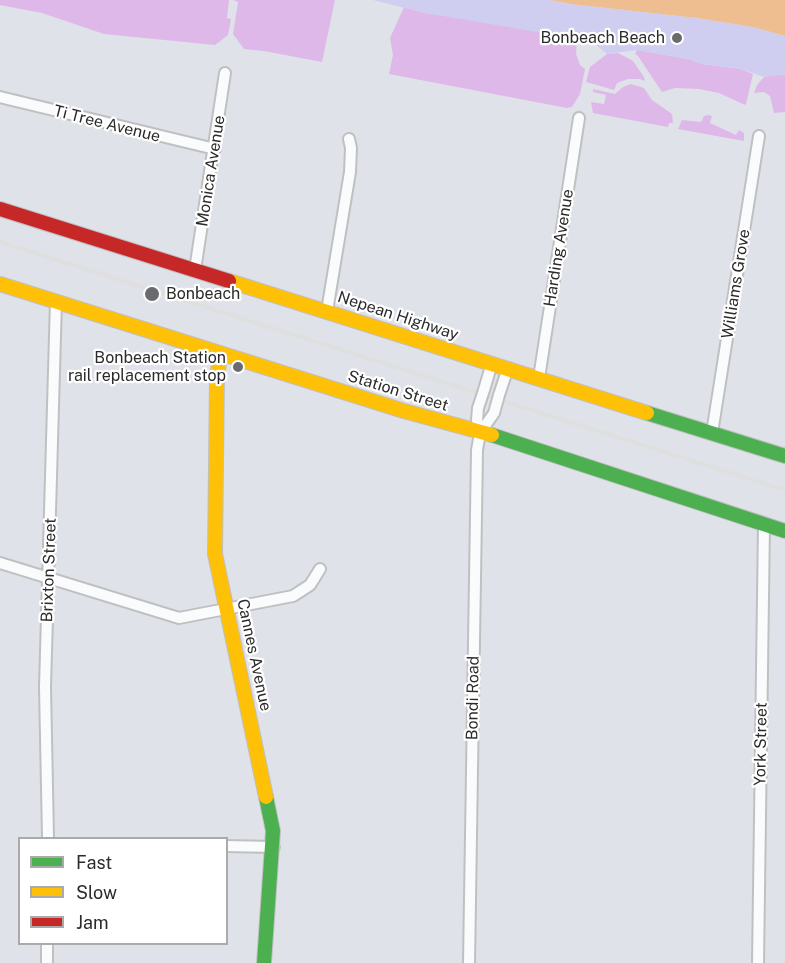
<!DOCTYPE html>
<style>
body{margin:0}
#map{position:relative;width:785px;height:963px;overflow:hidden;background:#e0e2ea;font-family:"Public Sans",sans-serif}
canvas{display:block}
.legend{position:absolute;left:18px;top:837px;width:210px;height:108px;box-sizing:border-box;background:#fff;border:2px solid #aaa;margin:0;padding:8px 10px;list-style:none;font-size:18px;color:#2b2b2b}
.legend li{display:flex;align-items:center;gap:12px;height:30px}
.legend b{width:30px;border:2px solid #aaa}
</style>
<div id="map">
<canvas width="785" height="963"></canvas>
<ul class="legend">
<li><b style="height:8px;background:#4caf50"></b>Fast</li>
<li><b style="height:8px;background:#ffc107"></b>Slow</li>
<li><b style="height:8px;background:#c62828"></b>Jam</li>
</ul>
</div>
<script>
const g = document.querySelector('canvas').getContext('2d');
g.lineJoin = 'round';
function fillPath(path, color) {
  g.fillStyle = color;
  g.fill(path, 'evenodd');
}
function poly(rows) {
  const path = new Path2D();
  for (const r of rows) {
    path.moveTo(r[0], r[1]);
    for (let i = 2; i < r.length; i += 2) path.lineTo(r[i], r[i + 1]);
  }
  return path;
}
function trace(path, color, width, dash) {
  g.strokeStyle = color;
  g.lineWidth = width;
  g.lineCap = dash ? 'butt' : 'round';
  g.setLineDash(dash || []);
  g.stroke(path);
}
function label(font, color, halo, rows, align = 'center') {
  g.font = font + ' "Public Sans",sans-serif';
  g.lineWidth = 4.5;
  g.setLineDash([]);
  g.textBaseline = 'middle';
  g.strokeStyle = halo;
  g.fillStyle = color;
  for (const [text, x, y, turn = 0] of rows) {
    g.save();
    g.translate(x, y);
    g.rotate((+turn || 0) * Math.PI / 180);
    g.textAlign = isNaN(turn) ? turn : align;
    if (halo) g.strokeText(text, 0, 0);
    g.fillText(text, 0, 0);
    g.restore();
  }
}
const green = poly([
 [0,0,229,0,227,18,231,19,228,35,215,45,104,34,42,13,0,5],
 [233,0,335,0,322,62,264,51,244,49,233,34,238,2],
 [404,7,425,13,471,19,577,39,576,54,580,65,585,69,580,94,572,107,567,108,389,74,393,55,390,38],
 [637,50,689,59,702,64,741,69,753,74,746,104,745,105,719,93,699,89,675,88,662,92,638,56,635,54],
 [618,53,633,61,644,77,645,81,640,79,628,79,617,83,614,90,586,82,590,67,607,54],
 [774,75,785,75,785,112,774,113,770,96,764,92,754,93,757,85,764,77],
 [631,84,644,88,652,100,672,114,673,123,669,123,668,127,593,113,591,102,604,104,606,95,593,92,593,89,615,94,623,87],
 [708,115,712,116,710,123,736,135,739,130,744,133,744,141,678,129,682,120,701,122,704,116]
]);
const sand = poly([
 [373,0,550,0,571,4,697,18,753,27,785,36,785,75,764,77,741,69,702,64,689,59,637,50,607,54,591,41,425,13]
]);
const water = poly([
 [550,0,785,0,785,36,753,27,697,18,571,4]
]);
const street = poly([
 [0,97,215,149],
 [195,270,225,73],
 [327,311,350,172,351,148,349,139],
 [539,378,579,118],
 [484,390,492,363],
 [499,395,508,368],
 [480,433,494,413],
 [712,433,759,136],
 [0,563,179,618,293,596,310,585,320,569],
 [48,838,45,687,56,301],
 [226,846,274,847],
 [47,963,47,944],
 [469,963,477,450,480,433,477,420,478,408],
 [758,963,764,524]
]);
const fast = poly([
 [647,413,785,456],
 [492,435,785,531],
 [264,963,273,831,266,797]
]);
const slow = poly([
 [229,281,647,413],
 [0,284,404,411,492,435],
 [221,354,217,375,215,554,266,797]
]);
const jam = poly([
 [0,209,229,281]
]);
const rail = poly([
 [0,242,785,490]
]);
const streetBridge = poly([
 [478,408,484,390],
 [494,413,499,395]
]);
const markers = [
 [677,38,6,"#6a6b6e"],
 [152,294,8,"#6a6b6e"],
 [238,367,6,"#6a6b6e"]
];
const poiNames = [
 ["Bonbeach Beach",665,38],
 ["Bonbeach",166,294,"left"],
 ["Bonbeach Station",226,358],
 ["rail replacement stop",226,376]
];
const streetNames = [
 ["Ti Tree Avenue",107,124,14],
 ["Monica Avenue",211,171,-81],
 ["Harding Avenue",559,248,-81],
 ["Williams Grove",736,284,-81],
 ["Nepean Highway",398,316,18],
 ["Station Street",398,391,17],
 ["Brixton Street",49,570,-88],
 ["Cannes Avenue",254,655,78],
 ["Bondi Road",473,698,-89],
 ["York Street",761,744,-89]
];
fillPath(green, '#deb8e8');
fillPath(sand, '#cfcef0');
fillPath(water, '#efbe90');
trace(street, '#c0c0c1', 14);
trace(fast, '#c0c0c1', 16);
trace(slow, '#c0c0c1', 16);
trace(jam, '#c0c0c1', 16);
trace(street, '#fafbfc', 10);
trace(fast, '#4caf50', 14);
trace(slow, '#ffc107', 14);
trace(jam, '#c62828', 14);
trace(rail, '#dfdfde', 4);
trace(streetBridge, '#c0c0c1', 14, []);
trace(streetBridge, '#fafbfc', 10);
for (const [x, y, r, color] of markers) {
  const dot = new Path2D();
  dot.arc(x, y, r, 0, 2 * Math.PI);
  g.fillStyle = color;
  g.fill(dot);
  trace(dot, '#fff', 2);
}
label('16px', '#2b2b2b', '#fff', poiNames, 'right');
label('16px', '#2b2b2b', '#fff', streetNames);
</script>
